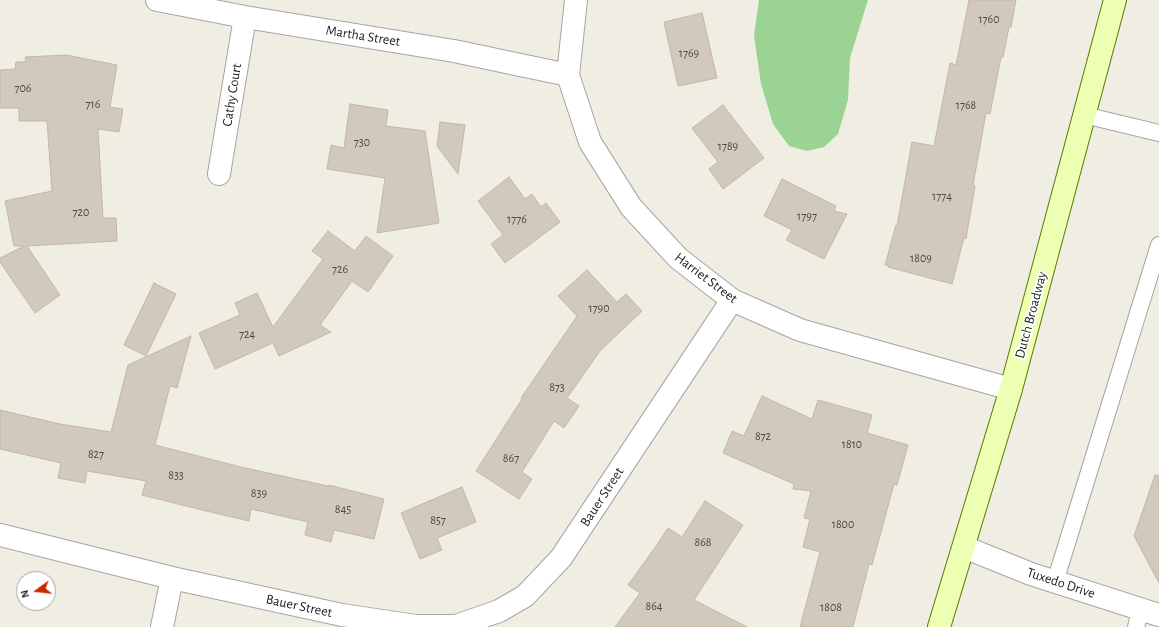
<!DOCTYPE html>
<style>
body{margin:0}
#map{position:relative;width:1159px;height:627px;overflow:hidden;background:#f0eee3;font-family:"Alegreya Sans",sans-serif}
canvas{display:block}
.north{position:absolute;left:16px;top:571px;width:40px;height:40px;box-sizing:border-box;background:#fff;border:1px solid #a5a5a5;border-radius:50%;rotate:255deg;font-size:11px;font-weight:700;line-height:16px;text-align:center;color:#1e1e1e}
.north::after{content:'';display:block;margin:auto;width:14px;height:18px;background:#cc2500;clip-path:polygon(50% 0,100% 100%,50% 72%,0 100%)}
</style>
<div id="map">
<canvas width="1159" height="627"></canvas>
<div class="north">N</div>
</div>
<script>
const g = document.querySelector('canvas').getContext('2d');
g.lineJoin = 'round';
function fillPath(path, color) {
  g.fillStyle = color;
  g.fill(path, 'evenodd');
}
function poly(rows) {
  const path = new Path2D();
  for (const r of rows) {
    path.moveTo(r[0], r[1]);
    for (let i = 2; i < r.length; i += 2) path.lineTo(r[i], r[i + 1]);
  }
  return path;
}
function trace(path, color, width, dash) {
  g.strokeStyle = color;
  g.lineWidth = width;
  g.lineCap = dash ? 'butt' : 'round';
  g.setLineDash(dash || []);
  g.stroke(path);
}
function label(font, color, halo, rows, align = 'center') {
  g.font = font + ' "Alegreya Sans",sans-serif';
  g.lineWidth = 3.5;
  g.setLineDash([]);
  g.textBaseline = 'middle';
  g.strokeStyle = halo;
  g.fillStyle = color;
  for (const [text, x, y, turn = 0] of rows) {
    g.save();
    g.translate(x, y);
    g.rotate((+turn || 0) * Math.PI / 180);
    g.textAlign = isNaN(turn) ? turn : align;
    if (halo) g.strokeText(text, 0, 0);
    g.fillText(text, 0, 0);
    g.restore();
  }
}
const forest = poly([
 [759,0,868,0,850,58,848,100,838,134,824,147,807,151,789,146,773,124,761,84,754,36]
]);
const building = poly([
 [969,0,1016,0,1011,27,1009,27,1003,57,1001,57,990,114,986,113,973,185,975,186,966,239,964,238,952,284,888,267,888,265,885,265,896,225,897,226,912,142,934,146,950,63,956,65,969,0],
 [702,13,717,78,678,86,664,22,702,13],
 [66,55,117,65,110,107,123,109,119,132,98,129,103,218,116,218,117,241,27,246,60,295,35,313,0,262,0,258,24,246,14,246,5,201,52,191,47,121,19,121,19,108,0,108,0,70,15,69,16,62,26,62,25,57,66,55],
 [350,104,388,110,386,126,425,131,439,223,377,233,385,178,327,169,331,145,344,148,350,104],
 [723,105,764,158,723,189,709,169,718,162,692,128,723,105],
 [440,122,465,125,458,174,437,146,440,122],
 [509,177,525,199,532,194,541,207,546,203,560,222,505,263,491,244,503,235,478,201,509,177],
 [782,179,836,206,834,211,847,214,824,259,786,240,792,230,764,216,782,179],
 [328,231,355,251,366,236,393,256,368,292,352,281,320,325,331,332,279,356,273,343,215,369,199,333,240,315,235,303,257,293,273,327,323,259,312,251,328,231],
 [587,270,617,302,626,294,642,311,600,351,567,398,579,406,564,428,554,421,522,472,532,479,519,499,476,471,522,399,521,398,577,316,558,296,587,270],
 [154,283,176,294,146,356,124,345,154,283],
 [191,336,177,388,170,386,155,445,241,467,328,486,329,485,384,499,374,539,334,530,331,542,305,535,308,522,251,509,249,521,202,510,142,495,146,481,87,471,85,483,58,478,61,463,0,449,0,410,60,424,111,432,128,365,191,336],
 [762,396,812,419,818,400,872,415,867,433,908,445,897,485,894,484,872,565,869,564,853,627,800,627,820,552,803,547,810,519,804,518,811,491,793,489,794,484,723,453,732,431,744,436,762,396],
 [1155,475,1159,476,1159,583,1134,536,1155,475],
 [462,487,476,522,437,538,442,550,420,559,401,513,462,487],
 [705,501,743,525,694,600,747,627,615,627,640,593,628,585,654,549,668,528,682,537,705,501]
]);
const lane = poly([
 [1084,115,1159,133],
 [1055,582,1159,245],
 [1136,627,1141,609]
]);
const street = poly([
 [157,0,245,17,454,51,568,75],
 [576,0,568,75,590,142,631,207,678,258,732,300,800,330,1011,389],
 [219,174,245,17],
 [0,535,172,578,342,615,416,626,456,626,499,611,525,596,561,558,732,300],
 [964,547,1031,574,1159,615],
 [162,627,172,578]
]);
const secondary = poly([
 [939,627,1011,389,1115,0]
]);
const numberNames = [
 ["1760",989,19],
 ["1769",689,53],
 ["706",23,88],
 ["716",93,104],
 ["1768",966,105],
 ["730",362,142],
 ["1789",728,146],
 ["1774",942,196],
 ["720",81,212],
 ["1797",807,216],
 ["1776",517,219],
 ["1809",921,258],
 ["726",340,269],
 ["1790",599,308],
 ["724",247,334],
 ["873",557,387],
 ["872",763,436],
 ["1810",852,444],
 ["827",96,454],
 ["867",511,458],
 ["833",176,475],
 ["839",259,493],
 ["845",343,509],
 ["857",438,520],
 ["1800",843,524],
 ["868",703,542],
 ["864",654,606],
 ["1808",831,607]
];
const streetNames = [
 ["Martha Street",363,36,9],
 ["Cathy Court",232,95,-81],
 ["Harriet Street",706,278,37],
 ["Dutch Broadway",1031,315,-75],
 ["Bauer Street",602,497,-57],
 ["Tuxedo Drive",1061,583,18],
 ["Bauer Street",299,606,12]
];
fillPath(forest, '#9bd394');
fillPath(building, '#d0c9bc');
trace(building, '#c3b7a4', 1);
trace(lane, '#a5a5a5', 18);
trace(street, '#a5a5a5', 24);
trace(secondary, '#577a00', 24);
trace(lane, '#fff', 16);
trace(street, '#fff', 22);
trace(secondary, '#edffb2', 22);
label('12px', '#4a4946', null, numberNames);
label('14px', '#1e1e1e', '#fff', streetNames);
</script>
